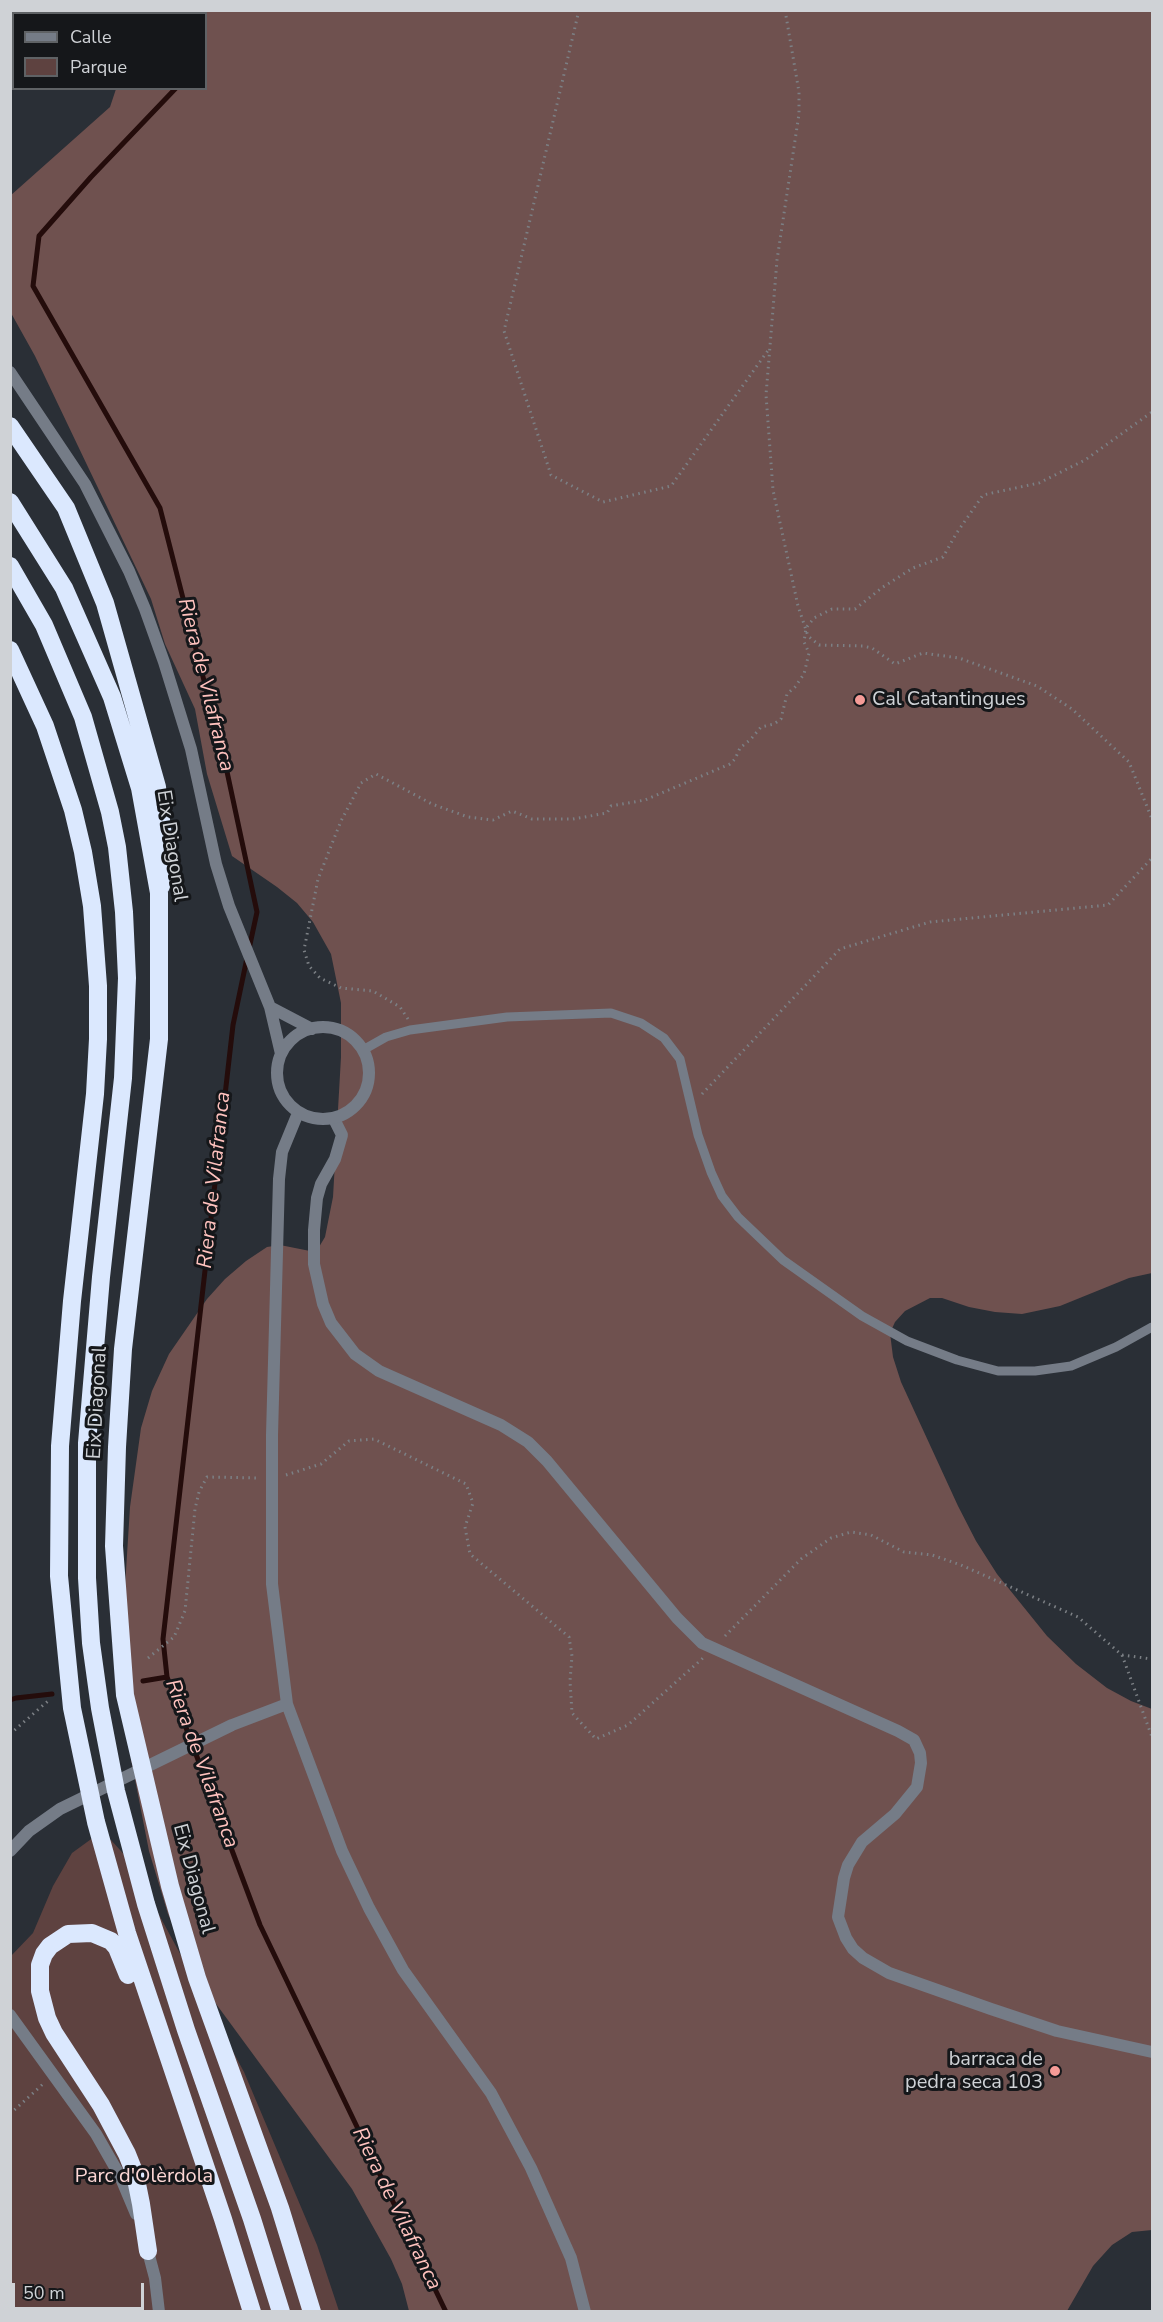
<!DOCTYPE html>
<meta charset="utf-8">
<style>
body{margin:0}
#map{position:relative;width:1163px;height:2322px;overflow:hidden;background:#2a2f36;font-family:"Nunito Sans",sans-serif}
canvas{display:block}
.frame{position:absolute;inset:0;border:12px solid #cfd2d6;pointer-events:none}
.legend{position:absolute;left:12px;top:12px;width:195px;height:78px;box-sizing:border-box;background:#15171a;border:2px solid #5f6265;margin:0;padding:8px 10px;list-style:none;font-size:18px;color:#cfd2d6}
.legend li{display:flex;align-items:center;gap:12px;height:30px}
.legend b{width:30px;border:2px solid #5f6265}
.scale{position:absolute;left:12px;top:2283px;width:132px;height:27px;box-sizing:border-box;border:3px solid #cfd2d6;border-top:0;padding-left:8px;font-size:18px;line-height:21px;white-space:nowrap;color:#cfd2d6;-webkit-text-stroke:4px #15171a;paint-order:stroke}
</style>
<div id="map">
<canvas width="1163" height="2322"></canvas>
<div class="frame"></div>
<ul class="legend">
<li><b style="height:8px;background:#757c87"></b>Calle</li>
<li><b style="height:16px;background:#5e4240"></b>Parque</li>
</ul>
<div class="scale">50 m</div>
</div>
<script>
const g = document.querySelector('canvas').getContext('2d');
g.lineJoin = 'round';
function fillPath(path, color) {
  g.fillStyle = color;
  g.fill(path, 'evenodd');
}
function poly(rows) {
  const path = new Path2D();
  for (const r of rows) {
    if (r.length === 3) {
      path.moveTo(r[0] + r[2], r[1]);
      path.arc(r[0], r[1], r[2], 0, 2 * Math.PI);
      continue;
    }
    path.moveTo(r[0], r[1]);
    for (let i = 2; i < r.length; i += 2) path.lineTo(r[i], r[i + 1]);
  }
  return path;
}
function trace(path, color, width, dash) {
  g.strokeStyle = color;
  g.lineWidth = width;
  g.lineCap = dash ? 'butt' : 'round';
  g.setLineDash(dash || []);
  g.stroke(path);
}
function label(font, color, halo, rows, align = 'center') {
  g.font = font + ' "Nunito Sans",sans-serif';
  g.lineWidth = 6;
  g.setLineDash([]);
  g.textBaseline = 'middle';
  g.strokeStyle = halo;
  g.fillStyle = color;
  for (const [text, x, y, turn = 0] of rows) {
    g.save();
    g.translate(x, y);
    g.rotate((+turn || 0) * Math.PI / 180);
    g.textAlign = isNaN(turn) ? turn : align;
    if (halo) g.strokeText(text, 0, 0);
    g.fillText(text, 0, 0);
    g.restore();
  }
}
const green = poly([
 [94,1837,100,1841,111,1840,130,1861,244,2072,317,2245,339,2311,11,2312,11,1956,33,1933,53,1886,72,1853]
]);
const forest = poly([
 [68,11,1152,11,1152,1273,1129,1278,1060,1306,1022,1314,995,1312,969,1307,942,1298,930,1298,905,1311,895,1322,890,1333,893,1357,901,1382,958,1506,976,1541,997,1574,1047,1636,1076,1664,1107,1688,1131,1701,1152,1709,1152,2230,1132,2232,1112,2245,1093,2266,1067,2311,409,2311,402,2284,391,2259,352,2189,211,1997,190,1963,168,1914,149,1851,131,1759,125,1587,130,1507,141,1428,152,1391,169,1354,207,1299,225,1279,246,1261,267,1247,280,1245,310,1251,319,1247,325,1237,333,1197,341,1057,341,1003,331,954,313,922,297,903,277,887,232,856,207,774,195,709,165,644,151,599,35,356,11,313,10,196,110,107,116,89,206,88,206,14,72,14]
]);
const stream = poly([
 [161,10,165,14],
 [176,88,91,177,39,236,33,286,160,508,226,767,257,912,249,949],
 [247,958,233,1025,163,1639,167,1677,260,1925,446,2312],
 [143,1681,167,1677],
 [10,1700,16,1698,52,1694]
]);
const path = poly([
 [579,10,504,331,551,475,603,502,671,486,769,349],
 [785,10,799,92,799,114,777,260,766,395,773,490,798,606,808,636,819,645,863,646,872,648,895,664,923,653,959,658,1037,686,1072,709,1129,762,1152,819],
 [408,1019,400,1007,373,991,341,988,320,978,309,966,304,950,318,879,341,821,361,783,376,774,432,804,468,817,493,820,512,811,532,819,573,819,607,813,611,806,645,800,730,764,735,759,740,748,751,739,761,727,774,724,781,719,787,694,795,687,804,674,809,653,804,642,806,628,814,618,832,609,855,609,883,587,913,568,943,557,956,534,983,495,1039,483,1085,460,1152,412],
 [702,1094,840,949,930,922,1108,905,1152,858],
 [286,1475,321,1464,349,1441,374,1439,466,1484,473,1503,465,1527,470,1554,569,1637,572,1656,570,1681,572,1713,596,1739,628,1725,703,1658],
 [725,1636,801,1559,831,1538,851,1532,871,1535,904,1552,932,1555,961,1565,1078,1617,1122,1655,1152,1659],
 [1122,1655,1152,1737],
 [148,1658,174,1637,185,1611,195,1509,199,1492,207,1477,259,1478],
 [10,1734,48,1701],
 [10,2114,43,2084]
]);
const service = poly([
 [363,1050,386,1037,410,1030,507,1017,611,1013,641,1023,664,1038,680,1059,698,1135,711,1172,722,1196,738,1217,783,1260,862,1316,907,1341,957,1360,998,1371,1035,1371,1071,1366,1116,1347,1152,1327]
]);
const minor = poly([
 [334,1119,342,1135,335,1159,321,1184,317,1198,314,1230,314,1264,323,1304,331,1323,355,1354,379,1371,501,1425,528,1442,547,1461,677,1618,702,1643,898,1731,914,1740,920,1753,921,1763,917,1787,895,1814,862,1842,848,1865,844,1878,838,1917,846,1938,853,1949,863,1958,889,1973,991,2009,1057,2031,1152,2052]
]);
const tertiary = poly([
 [10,372,85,484,129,571,145,609,164,662,191,749,216,864,229,906,270,1007,281,1054],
 [270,1007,312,1029],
 [323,1073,46],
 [298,1113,282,1152,279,1179,272,1435,272,1584,287,1704,342,1851,369,1908,403,1970,491,2093,531,2168,571,2258,585,2312],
 [10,1851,29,1831,60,1809,232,1725,287,1704],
 [10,2015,96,2134,120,2176,136,2214],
 [146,2244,155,2278,159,2312]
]);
const motorway = poly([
 [10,426,66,508,105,603,157,787,166,861,161,886],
 [10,502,64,588,112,697,140,788,159,893,159,1039,123,1349,117,1447,114,1546,125,1695,170,1886,197,1978,280,2208,312,2312],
 [10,566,44,625,83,717,110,812,117,847,124,912,127,978,123,1078,101,1277,87,1443,87,1578,91,1643,100,1708,116,1791,146,1904,186,2030,252,2219,281,2312],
 [10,650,45,726,73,810,83,852,92,906,98,986,98,1039,95,1094,72,1301,60,1446,59,1576,72,1708,96,1822,127,1933,223,2219,252,2312],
 [128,1975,117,1948,111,1941,92,1933,68,1934,50,1946,44,1954,40,1965,40,1991,47,2018,54,2033,101,2105,127,2154,135,2174,141,2204,148,2251]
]);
const markers = [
 [860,700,6,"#f59b97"],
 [1055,2071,6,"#f59b97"]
];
const poiNames = [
 ["Cal Catantingues",872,700],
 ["barraca de",1043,2060,"right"],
 ["pedra seca 103",1043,2083,"right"]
];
const streetNames = [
 ["Eix Diagonal",171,846,81],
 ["Eix Diagonal",98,1403,-87],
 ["Eix Diagonal",193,1879,75]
];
const parkNames = [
 ["Parc d'Olèrdola",144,2177]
];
const waterNames = [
 ["Riera de Vilafranca",205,685,76],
 ["Riera de Vilafranca",215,1180,-84],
 ["Riera de Vilafranca",201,1764,70],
 ["Riera de Vilafranca",396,2209,64]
];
fillPath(green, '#5e4240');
fillPath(forest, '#6f514f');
trace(stream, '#240c0b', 5);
trace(path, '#7c8085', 3, [1.5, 4.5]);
trace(service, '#757c87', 9);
trace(minor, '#757c87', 12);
trace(tertiary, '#757c87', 12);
trace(motorway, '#dbe8fe', 18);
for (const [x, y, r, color] of markers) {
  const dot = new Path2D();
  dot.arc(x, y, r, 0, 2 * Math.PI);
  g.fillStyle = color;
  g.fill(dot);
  trace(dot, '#15171a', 2);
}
label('20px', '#cfd2d6', '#15171a', poiNames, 'left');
label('20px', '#cfd2d6', '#15171a', streetNames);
label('20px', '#fdd7d5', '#15171a', parkNames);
label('italic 21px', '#ffc2be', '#15171a', waterNames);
</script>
